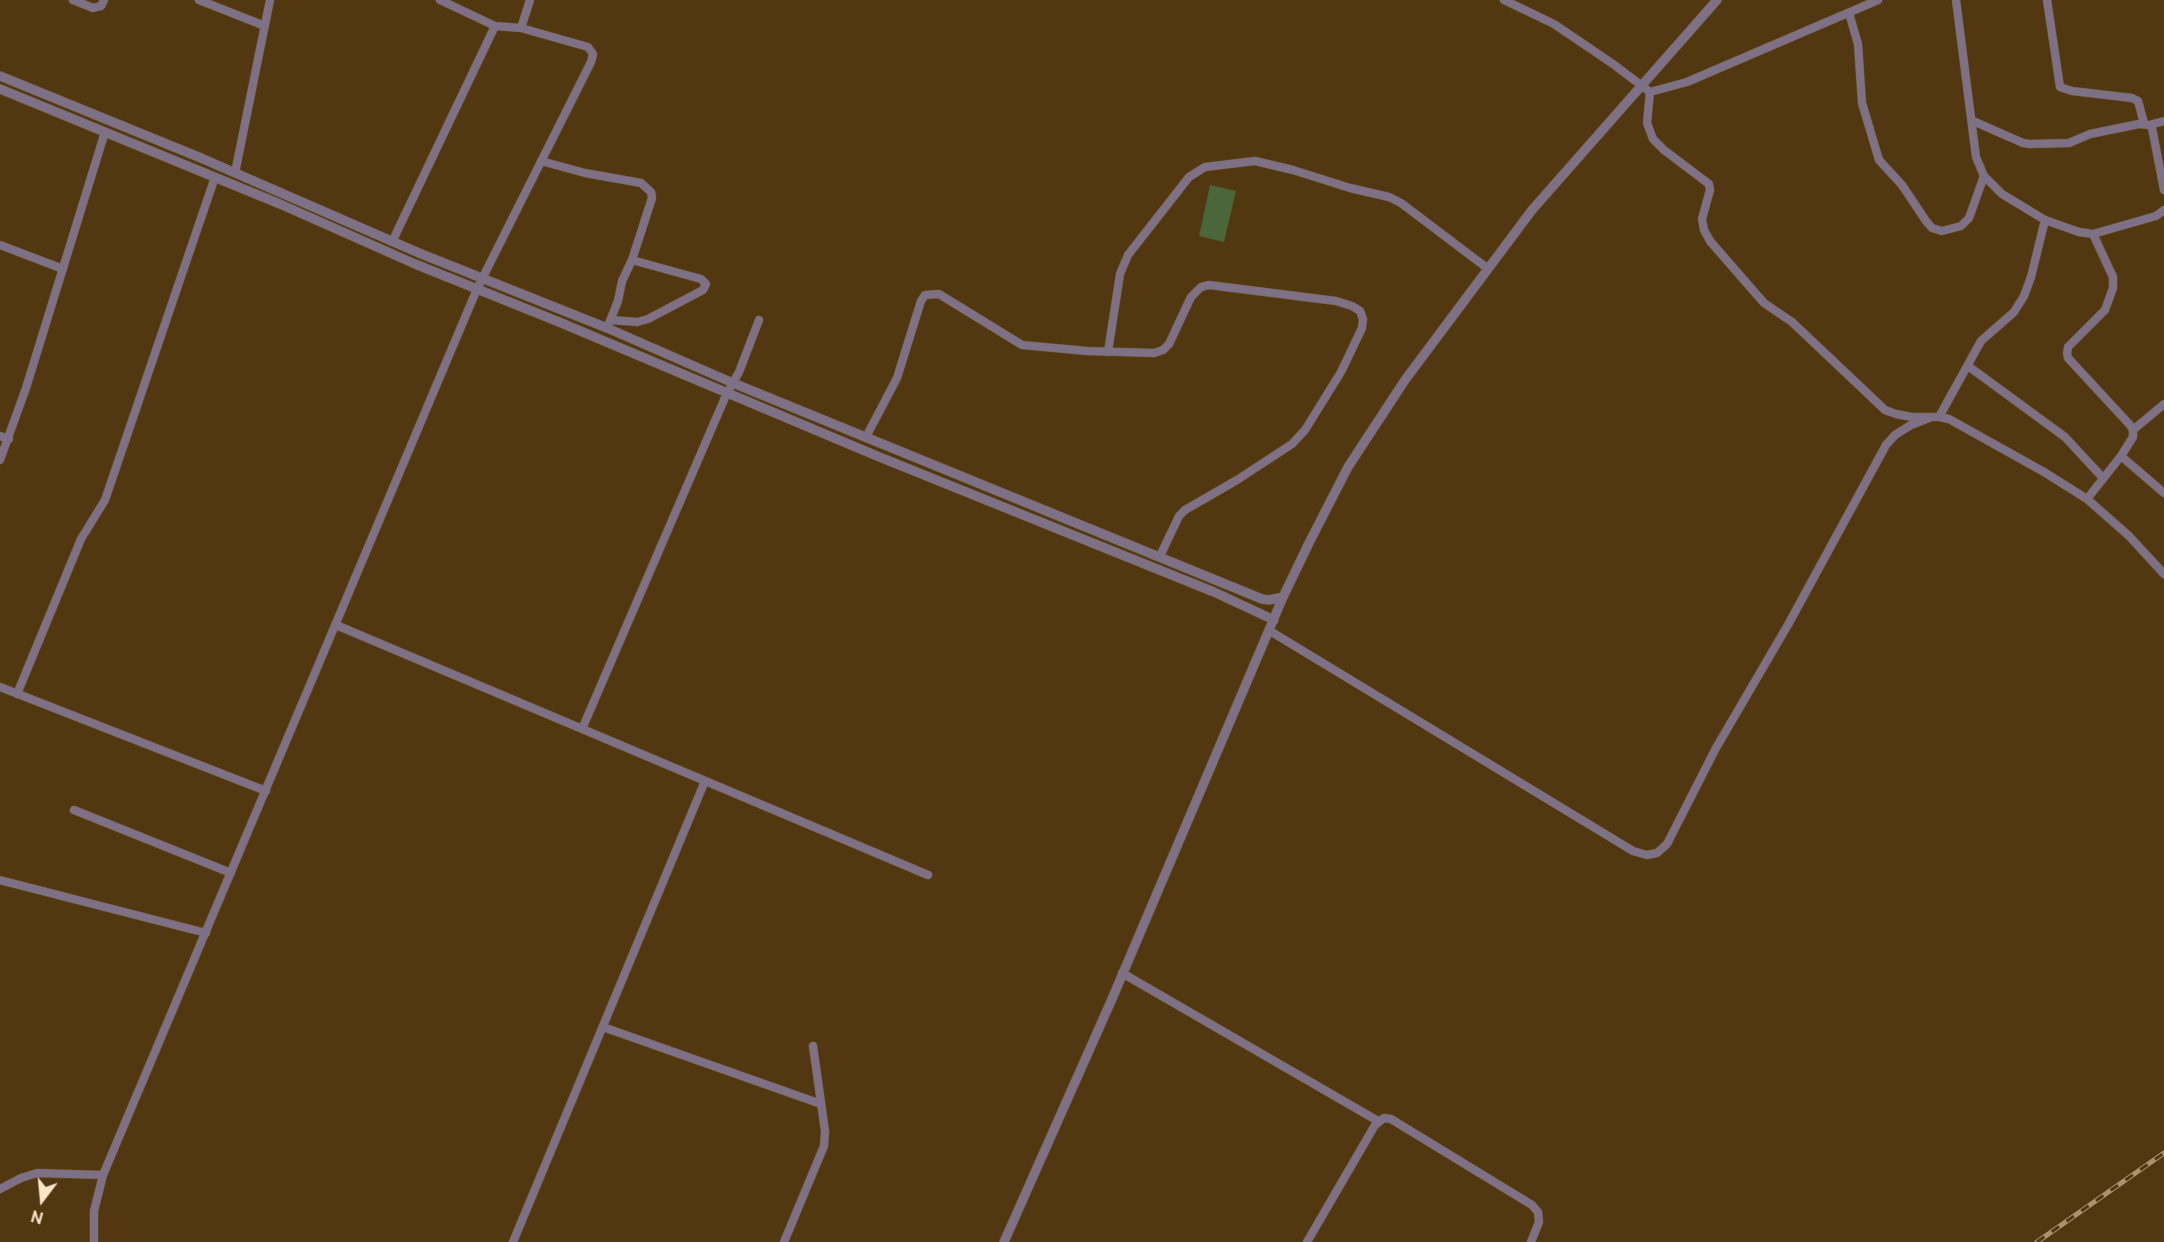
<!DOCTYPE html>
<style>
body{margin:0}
#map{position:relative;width:2164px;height:1242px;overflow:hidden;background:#513810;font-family:Ubuntu,sans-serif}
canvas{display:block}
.north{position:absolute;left:12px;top:1170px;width:60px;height:60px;-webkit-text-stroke:4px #513810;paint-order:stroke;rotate:196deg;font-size:16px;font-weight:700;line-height:24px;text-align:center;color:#fbe6ca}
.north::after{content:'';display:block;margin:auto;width:21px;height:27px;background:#fbe6ca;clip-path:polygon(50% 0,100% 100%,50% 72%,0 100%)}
</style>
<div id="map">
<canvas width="2164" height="1242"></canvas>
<div class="north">N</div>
</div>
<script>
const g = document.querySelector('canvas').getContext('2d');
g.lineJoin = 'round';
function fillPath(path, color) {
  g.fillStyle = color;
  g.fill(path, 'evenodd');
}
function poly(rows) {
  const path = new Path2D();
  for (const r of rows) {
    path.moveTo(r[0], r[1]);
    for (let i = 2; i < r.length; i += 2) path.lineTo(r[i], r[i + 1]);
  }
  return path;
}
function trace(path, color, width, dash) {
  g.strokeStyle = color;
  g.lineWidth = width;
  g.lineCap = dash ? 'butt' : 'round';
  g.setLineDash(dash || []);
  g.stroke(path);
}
const green = poly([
 [1210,185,1236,191,1224,242,1199,236]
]);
const minor = poly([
 [73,0,93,8,101,6,104,0],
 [199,0,265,26],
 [1504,0,1554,24,1613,64,1650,92,1647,123,1653,139,1664,150,1709,184,1710,190,1702,219,1704,230,1710,241,1764,303,1792,322,1885,410,1896,414,1912,417,1939,417,1949,419,2044,472,2087,499,2129,536,2164,574],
 [1956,0,1976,157,1984,176,2002,194,2045,220,2079,232,2093,234,2113,277,2113,288,2105,310,2068,347,2067,353,2068,358,2130,425,2133,430,2133,437,2121,456,2087,499],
 [2047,0,2060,87,2072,91,2132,98,2138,101,2144,123],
 [1849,13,1858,44,1862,103,1879,160,1902,185,1926,221,1932,228,1942,231,1961,226,1969,218,1984,176],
 [495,26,521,28,530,0],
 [1650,92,1687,82,1878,0],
 [1973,121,2023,143,2030,144,2069,143,2090,134,2139,124,2149,125,2152,128,2164,190],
 [2149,125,2164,121],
 [541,161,585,173,641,183,651,192,652,198,632,260,622,281,618,301,607,328],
 [235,173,270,0],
 [2093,234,2156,216,2164,210],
 [392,242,495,26,440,0],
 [0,245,63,269],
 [611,320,637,322,648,319,703,290,706,284,701,279,632,260],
 [1108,352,1120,274,1128,255,1189,177,1205,167,1255,161,1293,170,1350,188,1389,197,1401,203,1487,268],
 [1968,366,2065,437,2103,478],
 [1939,417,1981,341,2014,312,2024,296,2031,277,2045,220],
 [2133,430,2164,404],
 [0,436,9,439],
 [866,437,897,378,921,301,925,295,939,294,1022,345,1087,351,1154,353,1163,350,1169,344,1191,297,1201,287,1209,285,1336,301,1352,306,1360,311,1363,319,1362,328,1341,372,1305,430,1292,444,1237,480,1185,510,1179,516,1160,556],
 [2121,456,2164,493],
 [0,460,26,388,105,132],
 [336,625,928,875],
 [1270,631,1633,851,1647,855,1657,853,1667,844,1716,748,1789,623,1886,445,1895,435,1911,425,1929,418],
 [0,687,266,791],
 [17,694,81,539,105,500,215,177],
 [582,729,727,393,739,372,759,320],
 [74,810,231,873],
 [0,880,206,933],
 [1122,973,1378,1121],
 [603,1027,821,1104],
 [0,1189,21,1178,37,1173,103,1175],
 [94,1242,94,1211,103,1175,477,289,591,62,593,54,588,47,521,28],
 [513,1242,705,781],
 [784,1242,824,1146,825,1131,813,1046],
 [1307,1242,1375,1125,1384,1118,1391,1119,1532,1205,1538,1212,1539,1222,1531,1242]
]);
const tertiary = poly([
 [0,76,201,158,419,253,607,328,733,383,1262,599,1269,600,1283,597],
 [0,89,280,204,415,264,559,322,877,456,1214,592,1274,620],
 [1004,1242,1112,999,1283,597,1309,543,1348,467,1405,380,1532,210,1717,0]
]);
const rail = poly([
 [2037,1242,2164,1153]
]);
fillPath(green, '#4b663a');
trace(minor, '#6c542e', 9);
trace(tertiary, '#6c542e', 10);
trace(minor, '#7e7085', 8);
trace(tertiary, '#7e7085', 9);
trace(rail, '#aa9372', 5);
trace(rail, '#513810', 3, [9]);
</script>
